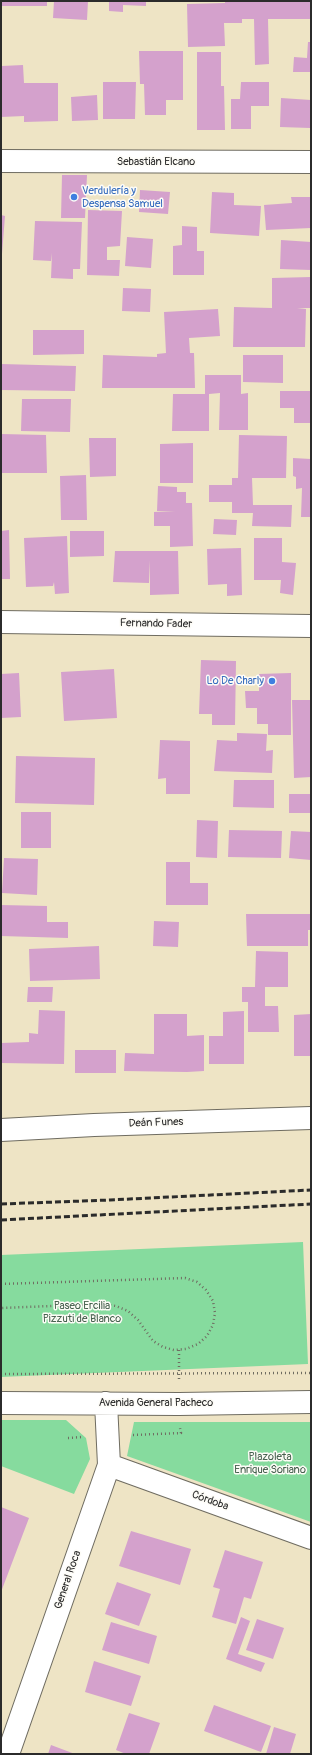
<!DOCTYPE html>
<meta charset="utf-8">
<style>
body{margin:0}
#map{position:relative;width:312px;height:1755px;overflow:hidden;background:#eee4c5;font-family:Pangolin,sans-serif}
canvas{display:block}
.frame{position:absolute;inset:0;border:2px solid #2b2b2b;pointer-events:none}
</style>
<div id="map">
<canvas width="312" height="1755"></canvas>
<div class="frame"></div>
</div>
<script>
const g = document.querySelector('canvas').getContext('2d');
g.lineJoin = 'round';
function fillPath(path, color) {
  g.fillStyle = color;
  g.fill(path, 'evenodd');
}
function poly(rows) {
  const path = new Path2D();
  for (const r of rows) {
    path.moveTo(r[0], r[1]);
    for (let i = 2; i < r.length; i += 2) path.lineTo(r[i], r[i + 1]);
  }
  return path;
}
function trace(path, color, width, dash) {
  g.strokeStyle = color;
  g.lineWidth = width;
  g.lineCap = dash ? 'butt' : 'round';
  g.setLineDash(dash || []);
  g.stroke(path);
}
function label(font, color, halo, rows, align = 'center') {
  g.font = font + ' Pangolin,sans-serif';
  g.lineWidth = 3;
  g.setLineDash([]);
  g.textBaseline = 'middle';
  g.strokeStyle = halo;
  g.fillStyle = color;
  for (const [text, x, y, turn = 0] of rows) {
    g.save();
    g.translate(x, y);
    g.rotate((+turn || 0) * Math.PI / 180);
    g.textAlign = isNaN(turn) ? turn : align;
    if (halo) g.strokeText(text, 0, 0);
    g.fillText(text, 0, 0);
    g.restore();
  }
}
const green = poly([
 [303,1242,308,1364,1,1377,1,1255],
 [1,1420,66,1420,86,1438,90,1459,74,1494,1,1466],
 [134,1422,311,1422,311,1522,127,1456]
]);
const building = poly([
 [1,1,47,1,47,6,1,6],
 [54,1,88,1,87,20,53,18],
 [109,1,146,1,146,6,123,5,123,12,109,11],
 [225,1,311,1,311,19,268,19,269,64,255,65,254,19,242,19,242,23,224,23,225,46,188,47,187,4,225,3],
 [308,42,311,42,311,72,293,72,294,57,307,58],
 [139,51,183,51,183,100,166,100,166,115,145,115,144,84,140,84],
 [197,52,221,52,221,86,224,86,225,130,197,130],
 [23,65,24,83,58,83,58,121,24,122,24,116,1,117,2,66],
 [103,82,136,82,135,119,103,119],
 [241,82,269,82,269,106,251,106,251,129,231,129,231,99,240,99],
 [97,95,98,120,72,121,71,97],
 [281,98,311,100,310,128,280,127],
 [62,175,87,175,85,218,61,218],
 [140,190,170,192,168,214,139,212],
 [212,192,234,193,234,205,261,206,259,236,210,233],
 [291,197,311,197,311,228,266,230,264,205,292,203],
 [88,210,122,211,120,246,107,247,107,260,120,260,119,276,87,275],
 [1,215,5,216,2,254,1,254],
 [35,221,82,222,80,269,73,269,73,279,51,278,52,253,51,261,33,260],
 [182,226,197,227,197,251,204,251,204,275,173,275,173,246,182,245],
 [127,237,153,239,151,268,125,266],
 [281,240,311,242,311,270,280,269],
 [311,277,311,308,297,308,306,309,305,347,233,347,234,307,272,308,272,278],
 [123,288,151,289,150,312,122,311],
 [218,309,220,336,189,338,190,353,194,353,195,388,102,388,103,355,157,357,157,354,166,353,164,312],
 [33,330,84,330,84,354,33,355],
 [243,355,283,355,283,383,243,382],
 [1,364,76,366,75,391,1,390],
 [205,375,241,375,241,394,248,393,248,430,219,430,220,393,209,394,209,431,172,431,173,394,205,394],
 [280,391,311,391,311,423,294,423,294,408,280,408],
 [22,399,71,399,70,432,21,431],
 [1,434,46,435,47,473,1,473],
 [239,435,287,436,286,478,252,478,253,505,292,505,291,527,252,526,253,513,232,513,232,502,209,502,209,485,232,485,232,478,238,478],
 [89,438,116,438,116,476,90,477],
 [193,443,193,483,160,483,160,444],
 [293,458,311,459,311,517,301,517,302,488,296,489,296,477,293,476],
 [86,475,87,520,61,520,60,476],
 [158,486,177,487,177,492,186,492,186,503,192,503,193,546,170,547,170,526,154,526,154,512,175,511,157,511],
 [214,519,237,520,236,535,213,534],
 [9,530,10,579,1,579,1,531],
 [70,531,104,531,104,556,70,557],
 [67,536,69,593,55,594,54,582,53,586,26,587,24,538],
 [254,538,282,538,282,562,296,563,293,595,280,593,281,580,254,580],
 [241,548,242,595,227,596,227,584,208,585,207,549],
 [115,551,178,551,179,594,150,595,150,560,149,583,113,582],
 [201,660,236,661,235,725,212,725,212,714,199,714],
 [114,669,117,718,64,721,61,672],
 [19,673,21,717,1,718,1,674],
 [291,673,291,735,268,735,268,724,257,724,257,708,246,708,245,691,259,691,259,674],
 [292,700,311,700,311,777,294,778],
 [237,733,267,734,266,751,273,750,272,773,214,771,217,740,237,741],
 [160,740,190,741,190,794,166,794,166,778,158,779],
 [16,756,95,758,94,805,15,803],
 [234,780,274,780,274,808,233,807],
 [289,794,311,794,311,813,289,813],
 [21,812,51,812,51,848,21,848],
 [197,820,218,821,217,858,196,857],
 [229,830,282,831,281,858,228,857],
 [291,831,311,832,311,860,289,858],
 [4,858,38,859,37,895,2,893],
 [166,862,190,862,190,883,208,883,208,905,166,905],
 [1,905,47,906,47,922,68,922,68,938,1,936],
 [246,914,311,914,311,930,308,930,308,946,247,946],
 [154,921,179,922,178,947,153,946],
 [99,946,100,979,30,981,29,949],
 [256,951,288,952,288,987,265,987,265,1006,278,1006,279,1032,248,1032,248,1002,242,1002,242,987,255,987],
 [28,987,53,987,52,1002,27,1002],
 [39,1010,65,1011,64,1064,1,1063,1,1043,29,1042,29,1033,38,1034],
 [244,1011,244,1064,209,1064,209,1036,223,1036,223,1012],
 [154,1014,187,1014,187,1036,204,1035,204,1071,187,1072,124,1071,125,1053,154,1054],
 [311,1014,311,1056,294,1056,294,1015],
 [75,1050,116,1050,116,1073,75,1073],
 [1,1507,29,1518,1,1592],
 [131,1531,191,1549,180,1585,119,1566],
 [225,1550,263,1562,251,1599,244,1597,236,1624,212,1617,220,1589,213,1587],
 [117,1582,151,1594,139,1626,105,1614],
 [241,1617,250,1621,238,1654,265,1663,261,1672,226,1659],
 [257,1619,284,1628,273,1659,246,1650],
 [111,1622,157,1636,149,1664,102,1650],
 [94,1661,141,1676,131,1706,85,1692],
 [214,1705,271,1726,261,1752,204,1731],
 [129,1713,160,1723,149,1754,126,1754,116,1750],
 [274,1727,296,1734,290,1754,266,1754],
 [51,1745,75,1754,48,1754]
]);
const path = poly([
 [1,1284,185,1278,197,1282,206,1290,213,1301,215,1313,213,1325,207,1336,198,1344,186,1349,174,1350,163,1347,153,1341,138,1320,128,1311,116,1306,102,1304,1,1308],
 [1,1374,311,1373],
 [179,1379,179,1350],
 [133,1435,181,1433,180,1428],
 [68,1438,82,1437]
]);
const minor = poly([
 [1,161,311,162],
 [1,622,311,626],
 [1,1403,179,1404,311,1402],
 [109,1465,311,1538],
 [8,1754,109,1465,106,1403]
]);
const major = poly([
 [1,1130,94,1125,311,1118]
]);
const rail = poly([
 [1,1204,110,1200,311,1190],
 [1,1220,311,1204]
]);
const markers = [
 [74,197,4,"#3f7fe0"],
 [272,681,4,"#3f7fe0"]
];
const streetNames = [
 ["Sebastián Elcano",156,162],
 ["Fernando Fader",156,624,1],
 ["Deán Funes",156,1123,-2],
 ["Avenida General Pacheco",156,1403],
 ["Córdoba",210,1501,20],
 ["General Roca",68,1580,-71]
];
const shopNames = [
 ["Verdulería y",82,191],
 ["Despensa Samuel",82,204],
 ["Lo De Charly",264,681,"right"]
];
const parkNames = [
 ["Paseo Ercilia",82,1306],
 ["Pizzuti de Blanco",82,1319],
 ["Plazoleta",270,1457],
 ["Enrique Soriano",270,1470]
];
fillPath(green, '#86db9e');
fillPath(building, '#d4a1cc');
trace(minor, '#6f6c61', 24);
trace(major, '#6f6c61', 24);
trace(path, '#6f6c61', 2.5, [1, 3]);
trace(minor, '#fff', 22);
trace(major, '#fff', 22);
trace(rail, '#2b2b2b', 3, [6, 3]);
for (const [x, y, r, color] of markers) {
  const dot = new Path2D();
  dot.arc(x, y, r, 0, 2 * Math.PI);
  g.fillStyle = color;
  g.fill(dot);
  trace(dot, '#fdfcf7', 1.5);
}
label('11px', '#2b2b2b', '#fdfcf7', streetNames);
label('11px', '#366cbe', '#fdfcf7', shopNames, 'left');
label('11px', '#46604e', '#fdfcf7', parkNames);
</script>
